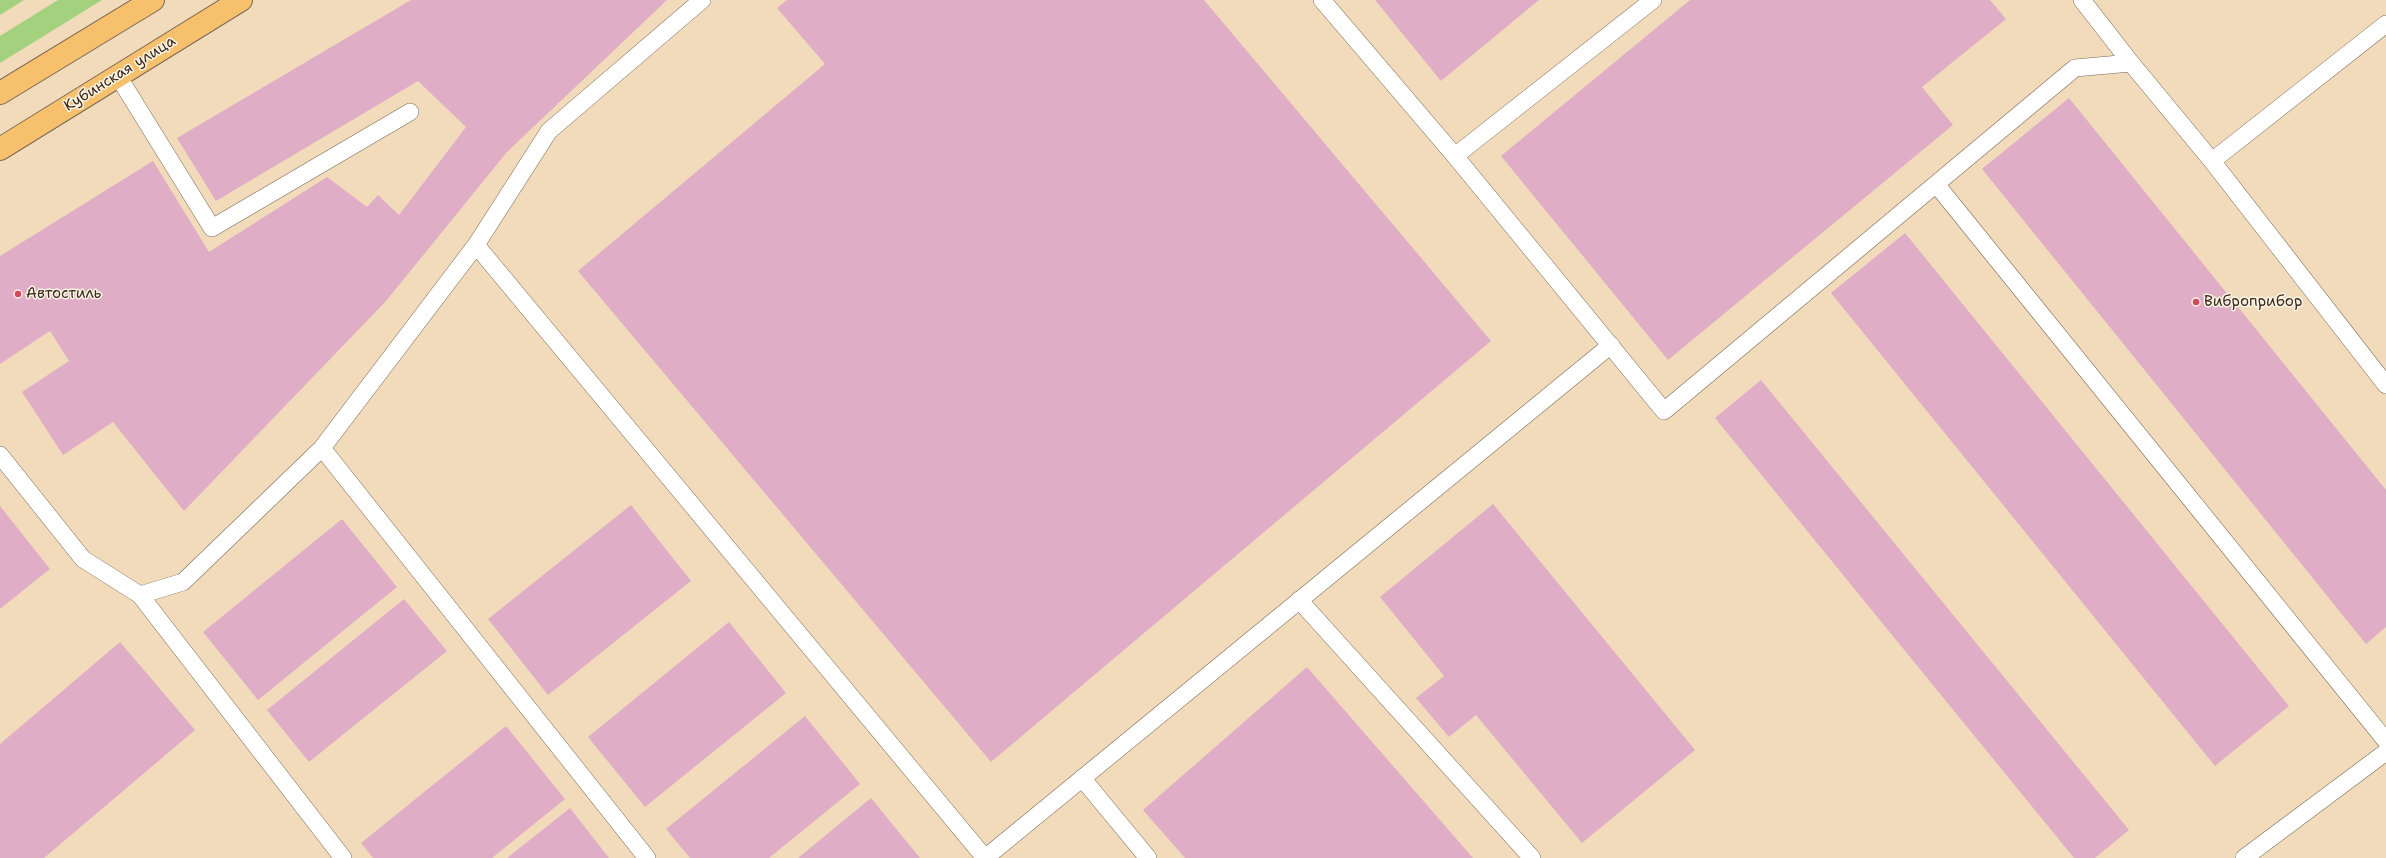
<!DOCTYPE html>
<meta charset="utf-8">
<style>
body{margin:0}
canvas{display:block;background:#f1dbbb}
</style>
<canvas width="2386" height="858"></canvas>
<script>
const g = document.querySelector('canvas').getContext('2d');
g.lineJoin = 'round';
function fillPath(path, color) {
  g.fillStyle = color;
  g.fill(path, 'evenodd');
}
function poly(rows) {
  const path = new Path2D();
  for (const r of rows) {
    path.moveTo(r[0], r[1]);
    for (let i = 2; i < r.length; i += 2) path.lineTo(r[i], r[i + 1]);
  }
  return path;
}
function trace(path, color, width, dash) {
  g.strokeStyle = color;
  g.lineWidth = width;
  g.lineCap = dash ? 'butt' : 'round';
  g.setLineDash(dash || []);
  g.stroke(path);
}
function label(font, color, halo, rows, align = 'center') {
  g.font = font + ' "Shantell Sans",sans-serif';
  g.lineWidth = 3;
  g.setLineDash([]);
  g.textBaseline = 'middle';
  g.strokeStyle = halo;
  g.fillStyle = color;
  for (const [text, x, y, turn = 0] of rows) {
    g.save();
    g.translate(x, y);
    g.rotate((+turn || 0) * Math.PI / 180);
    g.textAlign = isNaN(turn) ? turn : align;
    if (halo) g.strokeText(text, 0, 0);
    g.fillText(text, 0, 0);
    g.restore();
  }
}
const green = poly([
 [0,0,24,0,0,15],
 [58,0,102,0,0,63,0,36]
]);
const building = poly([
 [411,0,667,0,507,152,386,301,184,511,113,422,63,455,22,392,69,361,50,331,0,364,0,256,153,161,209,252,327,177,367,207,378,195,399,215,466,127,418,81,216,201,177,138],
 [787,0,1204,0,1491,341,991,762,578,271,825,64,777,8],
 [1375,0,1539,0,1441,81],
 [1690,0,1990,0,2006,19,1922,87,1953,125,1668,360,1501,156],
 [2069,98,2386,490,2386,627,2366,644,1982,169],
 [1905,233,2289,706,2215,766,1831,293],
 [1761,380,2129,830,2095,858,2074,858,1715,418],
 [1493,504,1695,750,1582,843,1476,715,1449,737,1416,698,1444,676,1380,597],
 [631,505,691,581,548,695,488,619],
 [0,506,50,569,0,609],
 [342,519,397,587,258,700,203,632],
 [404,599,447,651,309,762,267,710],
 [729,622,786,693,645,807,588,737],
 [120,642,195,730,44,858,0,858,0,744],
 [1307,667,1473,858,1185,858,1143,810],
 [805,716,860,784,769,858,690,858,666,829],
 [506,726,565,799,492,858,373,858,361,843],
 [871,798,920,858,798,858],
 [570,808,609,858,507,858]
]);
const service = poly([
 [1322,0,1455,156,1664,411,2075,68,2131,63,2082,0],
 [2131,63,2212,161,2386,385],
 [118,76,212,228,410,112],
 [1455,156,1653,0],
 [2212,161,2386,24],
 [1936,184,2386,741],
 [476,245,985,858],
 [322,448,647,858],
 [0,455,83,559,140,595,183,582,322,448,476,245,549,131,702,0],
 [140,595,343,858],
 [1299,600,1532,858],
 [1082,778,1148,858],
 [985,858,1611,345],
 [2244,858,2386,752]
]);
const primary = poly([
 [0,93,153,0],
 [0,149,241,0]
]);
const markers = [
 [18,294,4,"#d1495b"],
 [2196,302,4,"#d1495b"]
];
const streetNames = [
 ["Кубинская улица",120,74,-32]
];
const poiNames = [
 ["Автостиль",26,294],
 ["Виброприбор",2204,302]
];
fillPath(green, '#a3d17e');
fillPath(building, '#dfaec6');
trace(service, '#7b6855', 18);
trace(primary, '#7b6855', 24);
trace(service, '#fff', 17);
trace(primary, '#f7c06c', 22);
for (const [x, y, r, color] of markers) {
  const dot = new Path2D();
  dot.arc(x, y, r, 0, 2 * Math.PI);
  g.fillStyle = color;
  g.fill(dot);
  trace(dot, '#fcf5e5', 1.5);
}
label('15px', '#3b2a1e', '#fcf5e5', streetNames);
label('15px', '#3b2a1e', '#fcf5e5', poiNames, 'left');
</script>
